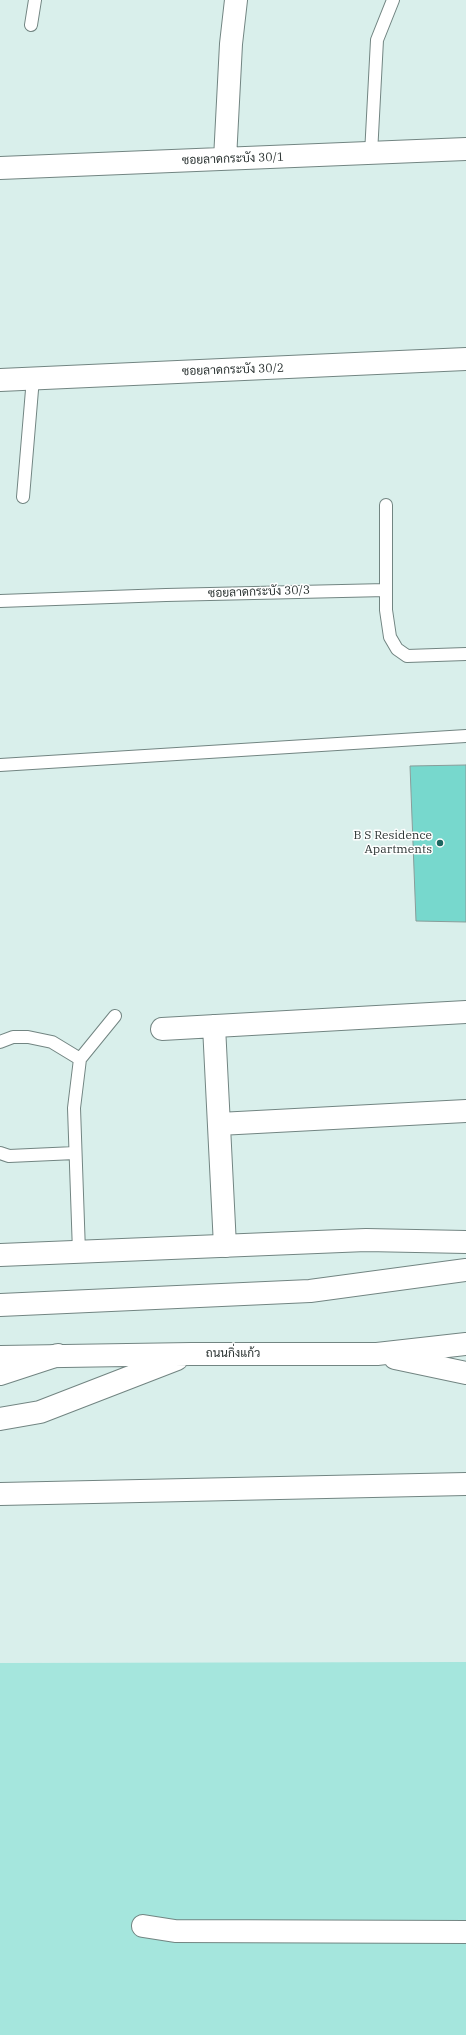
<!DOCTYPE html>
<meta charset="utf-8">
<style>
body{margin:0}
canvas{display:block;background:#d9efeb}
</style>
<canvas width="466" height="2035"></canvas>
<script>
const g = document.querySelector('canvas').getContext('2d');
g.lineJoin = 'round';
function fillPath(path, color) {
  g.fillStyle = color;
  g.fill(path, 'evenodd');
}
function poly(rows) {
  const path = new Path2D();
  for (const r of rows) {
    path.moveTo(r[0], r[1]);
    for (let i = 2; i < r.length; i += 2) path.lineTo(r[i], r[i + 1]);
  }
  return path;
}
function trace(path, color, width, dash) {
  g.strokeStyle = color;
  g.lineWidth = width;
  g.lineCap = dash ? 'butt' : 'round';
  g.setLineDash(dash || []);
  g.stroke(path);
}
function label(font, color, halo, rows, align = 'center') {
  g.font = font + ' "IBM Plex Serif",Sarabun,serif';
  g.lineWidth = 3;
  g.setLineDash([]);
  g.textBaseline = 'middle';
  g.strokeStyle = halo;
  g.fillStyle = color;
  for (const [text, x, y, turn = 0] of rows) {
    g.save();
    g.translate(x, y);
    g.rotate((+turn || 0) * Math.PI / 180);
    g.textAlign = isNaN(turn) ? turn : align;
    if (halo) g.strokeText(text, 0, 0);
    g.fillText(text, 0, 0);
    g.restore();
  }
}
const green = poly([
 [466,1662,466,2035,0,2035,0,1663]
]);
const building = poly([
 [466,765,466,922,416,921,410,766,466,765]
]);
const service = poly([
 [31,25,35,0],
 [371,154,377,40,393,0],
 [23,497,33,378],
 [386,505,386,590],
 [0,601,166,595,386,590,386,610,390,637,397,649,407,656,466,654],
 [0,765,466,736],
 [0,1042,13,1037,28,1037,52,1042,80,1059],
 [0,1153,9,1156,75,1153],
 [79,1252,74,1108,80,1059,115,1016]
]);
const minor = poly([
 [225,159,231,44,236,0],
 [0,168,466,149],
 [0,380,466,359],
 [214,1026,225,1246],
 [162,1029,466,1012],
 [219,1124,466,1111],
 [0,1494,466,1484],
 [143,1926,175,1931,466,1932]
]);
const secondary = poly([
 [0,1255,366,1240,466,1242],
 [0,1357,191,1354,377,1354,466,1344],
 [395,1358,466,1373],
 [0,1419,40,1412,177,1359]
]);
const primary = poly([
 [0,1305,310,1291,466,1270],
 [0,1374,58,1355]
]);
const markers = [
 [440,843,4,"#1c665f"]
];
const streetNames = [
 ["ซอยลาดกระบัง 30/1",233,159,-2],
 ["ซอยลาดกระบัง 30/2",233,370,-2],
 ["ซอยลาดกระบัง 30/3",259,592,-2],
 ["ถนนกิ่งแก้ว",233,1354]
];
const poiNames = [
 ["B S Residence",432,836],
 ["Apartments",432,850]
];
fillPath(green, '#a5e6dd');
fillPath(building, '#77d8cd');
trace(building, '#899d9a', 1);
trace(service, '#728582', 14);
trace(minor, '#728582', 24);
trace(secondary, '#728582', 24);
trace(primary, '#728582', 24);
trace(service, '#fff', 12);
trace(minor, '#fff', 22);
trace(secondary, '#fff', 22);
trace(primary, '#fff', 22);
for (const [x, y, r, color] of markers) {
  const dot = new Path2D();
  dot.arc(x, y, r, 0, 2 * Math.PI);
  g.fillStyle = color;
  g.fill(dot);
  trace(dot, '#fff', 1.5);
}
label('12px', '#2d3534', '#fff', streetNames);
label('12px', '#2d3534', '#fff', poiNames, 'right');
</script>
